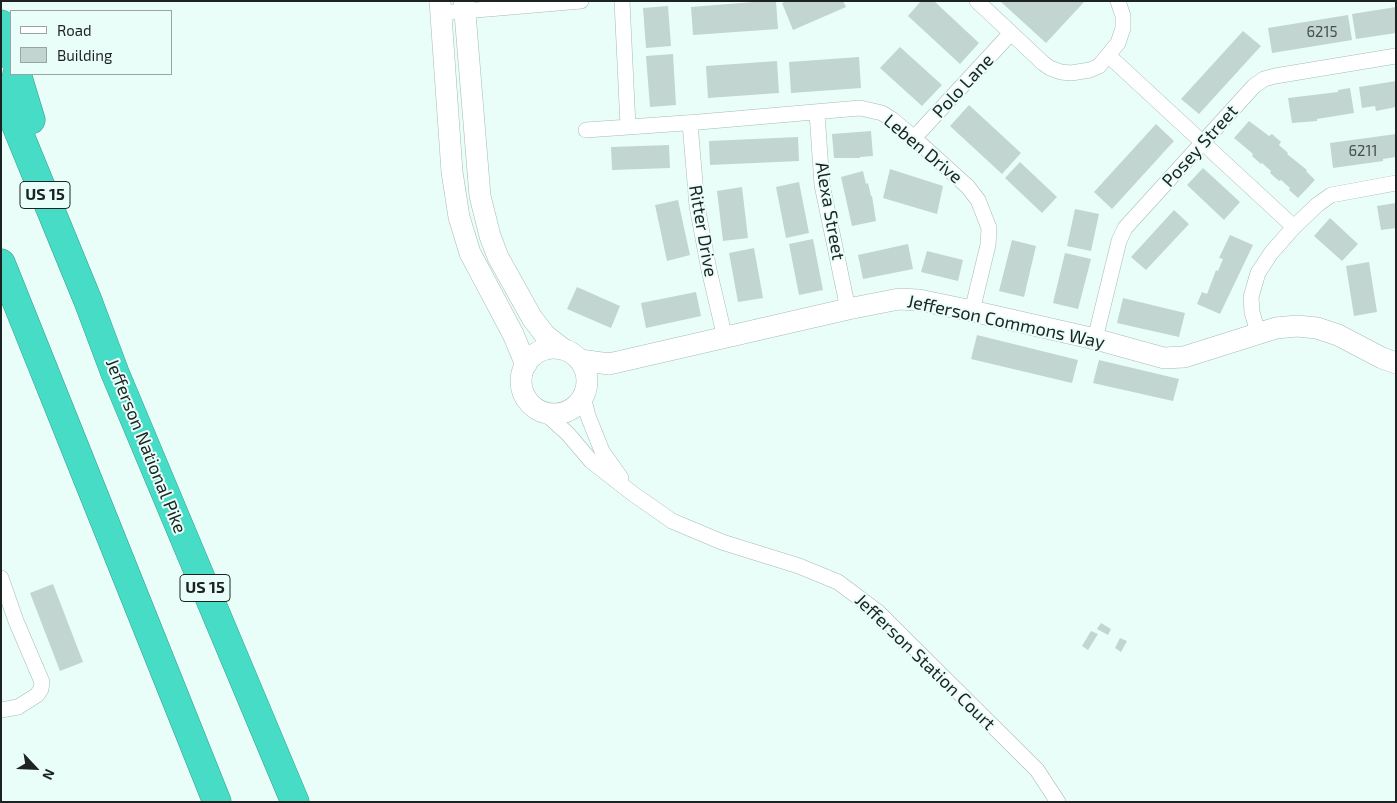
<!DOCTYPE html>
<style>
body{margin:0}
#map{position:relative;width:1397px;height:803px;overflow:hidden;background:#eafef9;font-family:"Exo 2",sans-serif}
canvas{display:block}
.frame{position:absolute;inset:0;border:2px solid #1c2322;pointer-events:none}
.legend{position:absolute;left:10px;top:10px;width:162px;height:65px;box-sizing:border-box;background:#eafef9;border:1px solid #98a6a3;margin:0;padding:6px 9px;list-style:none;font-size:15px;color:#1c2322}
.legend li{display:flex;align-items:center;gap:10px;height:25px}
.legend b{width:25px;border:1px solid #98a6a3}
.north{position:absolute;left:10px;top:743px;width:50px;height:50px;-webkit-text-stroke:4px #eafef9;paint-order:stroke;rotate:115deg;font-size:14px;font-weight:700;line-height:20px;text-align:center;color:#1c2322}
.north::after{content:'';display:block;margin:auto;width:18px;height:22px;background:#1c2322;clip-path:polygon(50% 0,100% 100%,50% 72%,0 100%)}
</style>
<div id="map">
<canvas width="1397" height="803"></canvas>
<div class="frame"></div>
<ul class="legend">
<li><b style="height:6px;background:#fff"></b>Road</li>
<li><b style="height:14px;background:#c2d5d0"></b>Building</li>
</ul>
<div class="north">N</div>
</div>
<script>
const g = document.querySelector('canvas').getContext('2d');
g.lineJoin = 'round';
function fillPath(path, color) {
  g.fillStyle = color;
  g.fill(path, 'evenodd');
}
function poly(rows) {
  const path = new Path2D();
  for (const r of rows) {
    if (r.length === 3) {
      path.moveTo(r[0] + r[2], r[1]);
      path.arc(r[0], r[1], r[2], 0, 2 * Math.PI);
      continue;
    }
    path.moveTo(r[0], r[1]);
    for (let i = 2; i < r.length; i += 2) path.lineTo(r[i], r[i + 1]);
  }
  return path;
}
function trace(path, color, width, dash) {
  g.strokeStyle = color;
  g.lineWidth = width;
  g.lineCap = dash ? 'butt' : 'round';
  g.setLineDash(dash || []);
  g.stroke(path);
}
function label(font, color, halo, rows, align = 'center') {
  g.font = font + ' "Exo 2",sans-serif';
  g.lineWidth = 4;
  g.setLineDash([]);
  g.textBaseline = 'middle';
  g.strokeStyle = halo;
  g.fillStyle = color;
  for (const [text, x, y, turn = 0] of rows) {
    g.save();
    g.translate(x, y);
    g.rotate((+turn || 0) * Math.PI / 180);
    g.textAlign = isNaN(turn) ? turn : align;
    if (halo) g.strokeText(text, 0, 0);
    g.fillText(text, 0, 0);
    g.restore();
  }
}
const building = poly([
 [766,1,776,1,778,29,693,35,691,7],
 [787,1,843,1,846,7,793,30,782,3],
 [921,1,934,1,979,43,960,64,908,16],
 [1000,1,1085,1,1046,43],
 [668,6,671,46,646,48,643,8],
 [1396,7,1396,33,1356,39,1352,14],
 [1348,15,1352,40,1272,53,1268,28],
 [1243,31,1261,46,1199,114,1181,99],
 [900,47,942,85,922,106,880,68],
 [673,54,676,105,650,107,646,56],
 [859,57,861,88,791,93,789,62],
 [777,61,779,93,708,98,706,66],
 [1396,81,1396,107,1376,111,1375,106,1362,108,1359,87],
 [1350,88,1354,113,1317,119,1317,121,1292,123,1288,98,1338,92,1338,90],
 [969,105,1021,153,1002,174,950,126],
 [1249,121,1269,136,1272,134,1281,142,1279,145,1288,153,1287,154,1307,170,1306,171,1315,180,1298,198,1289,190,1290,188,1281,180,1279,181,1270,173,1271,171,1262,163,1261,164,1252,156,1253,154,1234,138],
 [1156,124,1174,141,1112,209,1094,192],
 [871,131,873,156,860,157,860,158,834,158,832,134],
 [1396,134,1396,157,1383,159,1383,161,1333,168,1330,143],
 [798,137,799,161,710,165,709,141],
 [669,145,670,168,612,170,611,147],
 [1020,162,1057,197,1042,213,1005,178],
 [1203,168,1240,202,1224,220,1187,185],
 [890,169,943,186,937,214,883,198],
 [863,171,866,184,868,183,871,196,872,196,876,221,852,226,841,177],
 [799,182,809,233,786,238,776,187],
 [742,187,748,238,723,241,717,191],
 [678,200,690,255,667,261,655,205],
 [1396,203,1396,228,1381,230,1377,206],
 [1075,209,1099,214,1091,251,1067,246],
 [1174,210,1189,224,1146,270,1131,257],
 [1330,218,1358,244,1342,261,1314,236],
 [1230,235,1253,245,1220,314,1197,304,1202,292,1207,294,1216,270,1218,271,1223,259,1219,258],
 [813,239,823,290,799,295,789,244],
 [1012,240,1036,246,1024,297,999,291],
 [908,244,913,269,863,279,858,255],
 [754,248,763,298,738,302,729,253],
 [927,251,963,260,958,281,921,272],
 [1065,253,1091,259,1078,309,1053,303],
 [1369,262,1377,312,1354,316,1346,266],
 [577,287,620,306,611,328,567,309],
 [696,292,701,316,646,328,641,303],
 [1123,298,1185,313,1179,337,1117,323],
 [977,335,1078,360,1072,383,971,359],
 [1099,360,1179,379,1173,401,1093,383],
 [53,584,83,662,60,671,30,593],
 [1101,623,1111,629,1108,635,1097,629],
 [1091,631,1098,634,1088,650,1082,646],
 [1120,638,1127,641,1121,652,1115,648]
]);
const street = poly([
 [622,1,628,126],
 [977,1,1043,63,1050,68,1061,72,1071,73,1090,70,1099,66,1118,43,1123,28,1123,16,1118,1],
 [441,13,581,1],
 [1109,56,1294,227],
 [817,113,822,185,848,309],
 [690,123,697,206,709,270,725,338],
 [586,130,699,122,860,108,882,113,893,120,914,138,968,187,978,200,989,228,988,245,972,311],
 [914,138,1011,33],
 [1258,333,1252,312,1251,297,1258,273,1271,253,1294,227,1317,205,1331,195,1396,183],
 [1095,339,1119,241,1125,228,1254,86,1264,79,1275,76,1396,56],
 [583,396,588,416,602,451,621,478],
 [544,412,568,434,591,461,632,493,672,521,722,542,799,566,838,582,878,612,1037,770,1058,802],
 [1,578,16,621,42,682,41,689,37,695,18,707,1,710]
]);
const secondary = poly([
 [440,1,452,172,459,217,470,253,513,334,526,365],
 [464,1,480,196,490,236,498,257,532,318,545,335,563,349],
 [554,381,33],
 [580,360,609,364,848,309,899,299,919,300,972,311,1095,339,1164,358,1184,357,1276,328,1297,326,1317,328,1338,335,1382,358,1396,363]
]);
const highway = poly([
 [1,24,11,56],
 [17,74,31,120],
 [1,89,88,301,115,373,295,802],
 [1,263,217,802]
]);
const numberNames = [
 ["6215",1322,32],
 ["6211",1363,151]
];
const shields = [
 [45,195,50],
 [205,588,50]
];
const shieldNames = [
 ["US 15",45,195],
 ["US 15",205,588]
];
const streetNames = [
 ["Polo Lane",963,86,-47],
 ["Posey Street",1200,146,-48],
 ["Leben Drive",923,149,40],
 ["Alexa Street",830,211,80],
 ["Ritter Drive",703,231,80],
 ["Jefferson Commons Way",1006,322,12],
 ["Jefferson National Pike",146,446,68],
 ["Jefferson Station Court",925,662,44]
];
fillPath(building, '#c2d5d0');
trace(street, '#a7bab6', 16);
trace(secondary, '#a7bab6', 22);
trace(highway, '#379b8c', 29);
trace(street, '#fff', 15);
trace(secondary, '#fff', 21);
trace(highway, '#46dcc5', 28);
label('15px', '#46504e', null, numberNames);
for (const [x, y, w] of shields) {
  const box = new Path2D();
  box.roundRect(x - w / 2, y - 13.5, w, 27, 4);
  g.fillStyle = '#eafef9';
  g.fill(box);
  trace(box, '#1c2322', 1);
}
label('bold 16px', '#1c2322', null, shieldNames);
label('18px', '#1c2322', '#eafef9', streetNames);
</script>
